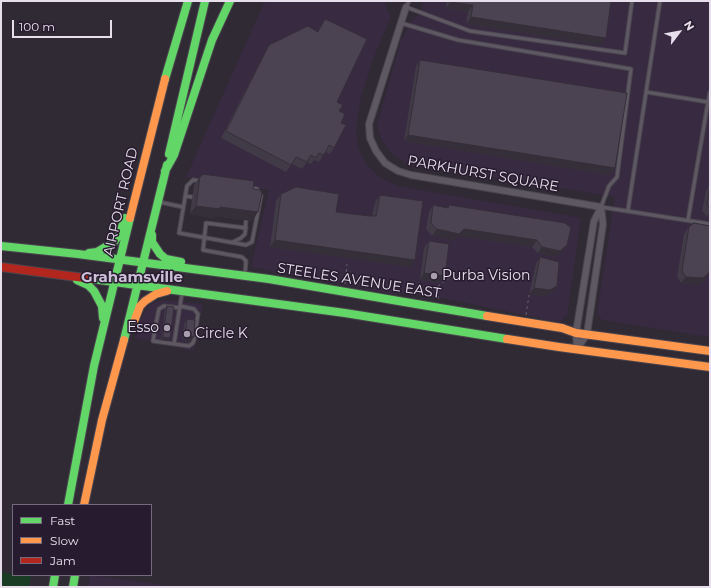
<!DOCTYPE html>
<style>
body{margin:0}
#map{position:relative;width:711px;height:588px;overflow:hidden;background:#302a35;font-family:Montserrat,sans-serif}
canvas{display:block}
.frame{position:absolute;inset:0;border:2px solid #e7dfec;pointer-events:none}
.legend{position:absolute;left:12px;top:504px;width:140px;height:72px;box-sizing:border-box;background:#271c2f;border:1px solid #746a7b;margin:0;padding:5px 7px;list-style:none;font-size:12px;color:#e7dfec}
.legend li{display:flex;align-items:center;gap:8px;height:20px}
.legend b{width:20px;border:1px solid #746a7b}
.north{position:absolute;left:659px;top:12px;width:40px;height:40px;-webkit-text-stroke:3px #271c2f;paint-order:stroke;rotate:58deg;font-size:11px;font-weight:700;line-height:16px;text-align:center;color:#e7dfec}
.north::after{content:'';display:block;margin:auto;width:14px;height:18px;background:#e7dfec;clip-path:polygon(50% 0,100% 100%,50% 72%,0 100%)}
.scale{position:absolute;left:12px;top:20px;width:100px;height:18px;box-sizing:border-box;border:2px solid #e7dfec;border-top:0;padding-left:5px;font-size:12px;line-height:14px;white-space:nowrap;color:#e7dfec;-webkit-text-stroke:3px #271c2f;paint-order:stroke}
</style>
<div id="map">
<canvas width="711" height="588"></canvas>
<div class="frame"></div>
<ul class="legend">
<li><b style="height:5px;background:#63d668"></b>Fast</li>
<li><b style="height:5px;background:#ff974d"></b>Slow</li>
<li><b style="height:5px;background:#b3261e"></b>Jam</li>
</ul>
<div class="north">N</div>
<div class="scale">100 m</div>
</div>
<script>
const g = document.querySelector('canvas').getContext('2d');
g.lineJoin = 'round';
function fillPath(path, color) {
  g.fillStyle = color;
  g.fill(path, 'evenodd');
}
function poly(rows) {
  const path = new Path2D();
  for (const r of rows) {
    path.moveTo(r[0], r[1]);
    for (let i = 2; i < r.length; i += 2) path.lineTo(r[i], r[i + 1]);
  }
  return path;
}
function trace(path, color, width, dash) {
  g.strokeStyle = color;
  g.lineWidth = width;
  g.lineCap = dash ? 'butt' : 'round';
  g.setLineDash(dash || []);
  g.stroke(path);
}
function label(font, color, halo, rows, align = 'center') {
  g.font = font + ' Montserrat,sans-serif';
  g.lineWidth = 3;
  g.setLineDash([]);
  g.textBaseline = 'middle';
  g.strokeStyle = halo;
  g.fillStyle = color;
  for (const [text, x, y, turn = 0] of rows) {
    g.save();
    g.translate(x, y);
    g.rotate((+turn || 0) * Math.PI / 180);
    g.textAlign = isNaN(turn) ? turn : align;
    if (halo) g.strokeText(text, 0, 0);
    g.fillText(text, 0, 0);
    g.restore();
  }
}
const built = poly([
 [265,1,385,1,387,10,391,16,374,57,361,97,356,129,358,148,367,165,381,178,398,186,581,218,567,316,558,322,437,297,387,293,251,267,269,190,186,177],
 [423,1,710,1,710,337,602,320,597,313,615,197,405,163,392,154,382,141,377,126,401,40,413,19,418,16,422,10],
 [163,300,203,304,193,351,136,338,140,321,148,307,154,302],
 [90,575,176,587,88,587]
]);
const green = poly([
 [1,572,13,574,13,575,31,575,29,587,1,587]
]);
const path = poly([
 [345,284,347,264],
 [438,299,439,285,452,276],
 [526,315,529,295]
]);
const lane = poly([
 [409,1,406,7,470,31,625,53,632,1],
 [401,23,458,40,631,69,617,177,609,186,601,207,710,224],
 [646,92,708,102,688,220],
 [708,102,710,92],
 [193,180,257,189,261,196,252,242,246,245,179,233,187,186,193,180],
 [185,196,192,197],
 [159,202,183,207],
 [628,210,660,1],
 [233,242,241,238,245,234,246,220],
 [245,274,246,261,242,257,203,250,206,223,246,228],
 [133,326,155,329,153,341,189,346,193,343,194,340,198,314,194,309,180,306],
 [155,329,159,309,164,306,180,308],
 [174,344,182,293]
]);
const street = poly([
 [406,7,369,124,370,138,376,151,385,163,398,171,411,175,601,207],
 [577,349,587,334,603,224,601,207],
 [577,349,576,333,594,221,601,207]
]);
const fast = poly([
 [165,79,188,1],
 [169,154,205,1],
 [165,171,174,155,212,40,230,1],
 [152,235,152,242,160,254,166,259,181,262],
 [1,246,78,254,269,279,487,316],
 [89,253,97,252,114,242,119,235,125,218],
 [92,279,345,313,507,339],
 [77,280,88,285,94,291,102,306,103,318],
 [124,340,167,165],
 [68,505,94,366,130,218],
 [53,587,55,575],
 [73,587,75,575]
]);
const slow = poly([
 [130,218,165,79],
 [487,316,562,328,576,333,710,351],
 [135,319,140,306,145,301,156,294,167,291],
 [507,339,559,347,710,367],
 [84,505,102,420,124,340]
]);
const jam = poly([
 [1,267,92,279]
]);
const wall = poly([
 [447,1,611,1,601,45,466,24,468,12,446,8],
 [325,19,337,102,339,111,341,123,334,148,330,154,325,152,319,162,314,160,311,164,307,162,302,169,292,164,286,172,221,138,265,52,269,45,317,32],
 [420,60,610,175,404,141,416,66],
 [202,174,253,189,252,221,215,216,213,218,190,214,194,185,200,176,201,176],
 [710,184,710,218,707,217,702,211,706,191],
 [281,194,336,212,372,216,375,202,380,195,411,267,270,247,276,201],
 [433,205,447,208,449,205,565,223,562,252,555,257,538,253,532,247,459,236,454,240,432,236,426,229,429,212],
 [689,227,708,275,704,281,698,285,681,283,677,277,684,234],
 [429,241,440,283,420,280,424,248],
 [540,257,552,292,546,296,529,294,536,264],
 [167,306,168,341,161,340,165,308],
 [187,319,194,337,190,341,182,340,184,324]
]);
const shadedWall = poly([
 [450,2,473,5,468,12,446,8],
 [471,17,606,38,601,45,466,24],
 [408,135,615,168,610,175,404,141],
 [196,206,220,207,258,212,252,221,215,216,213,218,190,214],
 [710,212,710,218,707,217],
 [437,229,464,229,537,240,532,247,459,236,454,240,432,236],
 [275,240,415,260,411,267,270,247],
 [567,245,562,252,555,257,538,253,542,247],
 [710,269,710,276,708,275,704,281,698,285,681,283,686,277],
 [424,273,445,276,440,283,420,280],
 [557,286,552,292,546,296,529,294,534,288],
 [185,336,194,337,190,341,182,340],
 [163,337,170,338,168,341,161,340]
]);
const building = poly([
 [450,1,611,1,606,38,471,17,473,5,450,2,450,1],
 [325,19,367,39,337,102,343,105,339,111,345,114,341,123,346,125,334,148,329,145,324,155,319,153,316,158,311,155,307,162,296,157,291,165,226,131,269,45,308,26,318,32,325,19],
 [420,60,627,93,615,168,408,135,420,60],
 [202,174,254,181,253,189,260,190,262,193,258,212,220,207,220,209,196,206,200,176,202,176,202,174],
 [710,186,710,209,707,204,710,186],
 [296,187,339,194,336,212,369,216,376,216,380,195,423,201,415,260,275,240,281,194,296,187],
 [433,205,448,208,449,205,565,223,571,228,567,245,560,251,542,247,537,240,464,229,459,234,437,229,431,223,433,205],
 [694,223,710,226,710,269,708,274,703,278,686,277,682,271,689,227,694,223],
 [429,241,449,244,445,276,424,273,429,241],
 [540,257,559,262,557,286,550,290,534,288,540,257],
 [167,306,174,307,170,338,163,337,167,306],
 [187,319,195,320,194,337,185,336,187,319]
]);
const markers = [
 [434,276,4,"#a7a0ac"],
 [167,328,4,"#a7a0ac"],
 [187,334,4,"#a7a0ac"]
];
const streetNames = [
 ["PARKHURST SQUARE",483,174,10],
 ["AIRPORT ROAD",121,202,-77],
 ["STEELES AVENUE EAST",359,281,9]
];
const poiNames = [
 ["Purba Vision",442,276],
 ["Esso",159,328,"right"],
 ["Circle K",195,334]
];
const neighbourhoodNames = [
 ["Grahamsville",132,278]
];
fillPath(built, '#382a41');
fillPath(green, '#1b3c24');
trace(lane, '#4a454e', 5);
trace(street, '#4a454e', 8);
trace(fast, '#4a454e', 10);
trace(slow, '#4a454e', 10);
trace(jam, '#4a454e', 10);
trace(path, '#635f66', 1, [3, 3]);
trace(lane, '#5d5861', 3);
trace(street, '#5d5861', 6);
trace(fast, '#63d668', 8);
trace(slow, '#ff974d', 8);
trace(jam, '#b3261e', 8);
fillPath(wall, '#413a47');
fillPath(shadedWall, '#352f39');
fillPath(building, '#4c4352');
trace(building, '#352f39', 1);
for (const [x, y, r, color] of markers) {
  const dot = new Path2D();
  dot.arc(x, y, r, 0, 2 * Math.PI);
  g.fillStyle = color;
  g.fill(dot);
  trace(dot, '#271c2f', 1.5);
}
label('14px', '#e7dfec', '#271c2f', streetNames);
label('14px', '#e7dfec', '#271c2f', poiNames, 'left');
label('bold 15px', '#cec0d9', '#271c2f', neighbourhoodNames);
</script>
